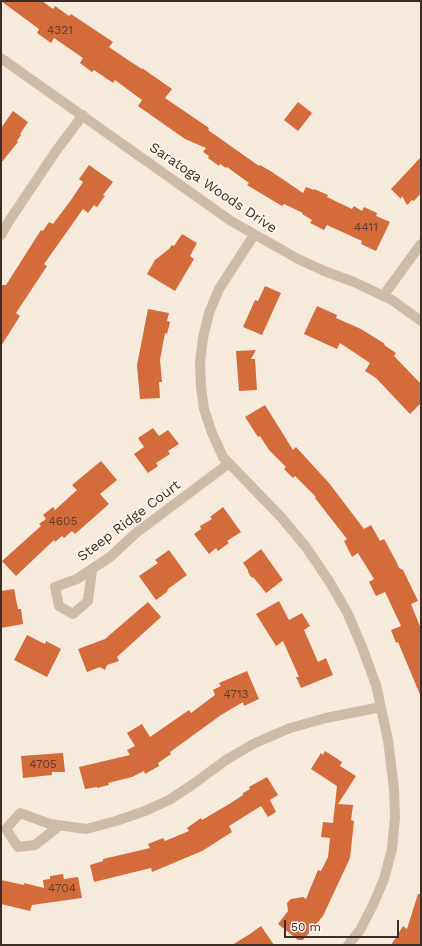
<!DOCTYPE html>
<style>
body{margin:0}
#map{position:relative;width:422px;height:946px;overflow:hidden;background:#f5eadb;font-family:"Work Sans",sans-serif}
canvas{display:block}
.frame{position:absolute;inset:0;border:2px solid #3a2e27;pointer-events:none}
.scale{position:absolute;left:284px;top:920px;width:115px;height:18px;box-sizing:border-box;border:2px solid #3a2e27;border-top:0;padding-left:5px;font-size:12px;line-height:14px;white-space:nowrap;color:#3a2e27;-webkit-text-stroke:3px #fcf4e8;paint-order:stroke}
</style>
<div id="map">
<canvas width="422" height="946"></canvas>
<div class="frame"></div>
<div class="scale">50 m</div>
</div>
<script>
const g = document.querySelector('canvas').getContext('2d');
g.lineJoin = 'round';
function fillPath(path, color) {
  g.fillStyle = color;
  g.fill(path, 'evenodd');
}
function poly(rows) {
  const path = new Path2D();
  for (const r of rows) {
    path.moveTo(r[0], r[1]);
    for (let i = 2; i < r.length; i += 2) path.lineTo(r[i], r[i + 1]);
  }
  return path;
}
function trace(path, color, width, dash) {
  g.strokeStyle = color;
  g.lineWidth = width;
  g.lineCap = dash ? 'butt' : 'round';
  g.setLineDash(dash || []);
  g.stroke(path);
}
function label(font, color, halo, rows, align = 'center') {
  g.font = font + ' "Work Sans",sans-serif';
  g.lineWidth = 4;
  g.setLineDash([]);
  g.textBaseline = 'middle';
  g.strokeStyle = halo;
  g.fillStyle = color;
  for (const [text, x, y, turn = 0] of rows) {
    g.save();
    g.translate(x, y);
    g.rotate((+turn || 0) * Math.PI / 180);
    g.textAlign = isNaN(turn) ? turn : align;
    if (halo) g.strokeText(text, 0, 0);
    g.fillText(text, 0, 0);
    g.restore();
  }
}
const building = poly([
 [1,1,42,1,53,9,55,6,69,16,71,14,113,42,109,47,128,60,142,69,142,68,172,89,165,98,209,128,208,130,259,166,260,165,272,172,303,193,306,187,314,190,314,189,328,195,327,197,352,209,354,206,362,211,364,207,377,213,376,216,390,222,376,251,361,244,362,241,327,225,324,230,310,223,312,220,302,214,303,213,284,204,282,206,247,185,249,183,227,167,226,168,220,164,219,166,208,158,209,156,203,152,206,148,185,139,138,106,142,100,115,80,113,83,94,70,92,72,80,63,83,58,54,38,51,43,37,33,39,29],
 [298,102,312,113,298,131,284,120],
 [13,111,28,122,20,134,21,135,17,141,18,142,1,163,1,128],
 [421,157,421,193,414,201,412,200,407,205,402,196,401,199,391,189],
 [89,165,113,182,103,195,105,196,97,207,94,205,88,213,83,209,44,264,47,266,16,313,20,316,1,346,1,285,6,285,41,230,43,231,49,222,53,224,71,200,83,182,79,179],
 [182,234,197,243,190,256,194,259,175,291,147,274,155,260,169,249,172,245,174,246],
 [265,286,281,293,262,335,243,327,255,300,258,301],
 [317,306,337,315,336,318,361,329,385,344,384,345,396,353,394,356,421,384,421,403,410,414,376,378,365,371,370,363,340,343,337,349,304,334],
 [148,309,169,313,167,321,170,322,167,334,165,333,160,360,162,382,159,382,160,398,140,399,137,365],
 [256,350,251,359,255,359,257,390,239,391,236,351],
 [265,405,293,450,296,447,329,483,364,529,371,525,380,541,384,539,396,561,399,568,403,570,418,601,411,604,421,629,421,697,398,642,396,643,391,630,401,626,385,592,376,596,369,582,374,579,358,553,352,557,344,541,347,539,315,498,316,497,295,476,293,478,284,469,286,467,269,450,260,436,258,437,245,417],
 [153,428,159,436,168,430,179,444,168,451,170,454,156,463,158,466,148,473,134,454,144,447,138,438],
 [101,461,117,480,100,494,109,504,75,534,72,531,64,538,62,536,55,542,54,540,16,576,2,561,41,526,39,524,46,519,43,515,53,507,55,510,77,490,72,485],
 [223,507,241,532,227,541,229,543,218,551,216,548,209,554,194,534,201,529,200,526,212,519,210,517],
 [261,549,283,580,266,593,254,578,251,577,248,572,248,570,243,563],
 [169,550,187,575,168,589,167,592,156,600,139,576,158,563,155,560],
 [14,589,18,609,21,609,23,624,1,628,1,591],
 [279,601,289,620,302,613,310,626,304,630,318,662,326,658,333,675,301,688,296,677,299,677,283,641,276,646,256,614],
 [148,602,161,617,117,657,119,661,107,665,105,670,100,667,87,672,78,649,105,639],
 [27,635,45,644,46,641,61,649,47,677,14,660],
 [247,671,259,699,244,706,243,702,221,715,170,752,171,754,158,763,159,766,145,774,144,771,132,777,108,783,109,785,97,788,97,787,85,789,79,767,130,755,127,750,135,746,127,733,142,724,150,737,189,710,191,713,215,695,213,690,221,686,219,683],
 [325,751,342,762,340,766,356,776,338,804,353,805,351,820,354,821,350,858,323,916,303,940,298,940,278,924,288,911,287,903,291,899,303,897,306,899,318,870,321,871,328,857,330,838,321,837,323,822,333,823,337,786,311,769,321,753,323,755],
 [63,753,65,772,52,772,52,775,23,778,21,756],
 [267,777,278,795,270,800,276,812,268,817,261,806,229,826,232,832,202,851,152,872,151,868,94,882,90,865,103,861,103,859,150,848,148,844,163,838,165,841,189,831,187,828,201,818,202,820,231,803,243,795,243,793,250,789,249,787],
 [63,874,64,879,78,877,82,898,32,905,30,911,1,904,1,880,24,885,24,883,44,888,43,880,50,879,50,876],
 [418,894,421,894,421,945,391,945,403,926,407,929],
 [261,926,274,945,232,945,250,934]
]);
const minor = poly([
 [1,58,231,221,298,259,324,271,354,282,392,300,421,321],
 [1,235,11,218,56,151,83,115],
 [254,235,219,289,209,313,203,338,200,362,201,387,204,409,212,433,223,457,281,517,306,547,329,581,347,612,362,647,376,685,388,740,394,789,395,818,392,849,384,879,373,905,360,930,348,945],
 [383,296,421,244],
 [92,570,88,601,73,614,59,606,55,587,77,579,110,557,136,533,228,464],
 [59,826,35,845,18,847,6,829,20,813,50,824,86,829,116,821,145,811,169,800,192,785,226,760,253,744,290,728,326,718,381,707]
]);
const numberNames = [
 ["4321",60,30],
 ["4411",366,227],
 ["4605",63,521],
 ["4713",236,694],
 ["4705",43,764],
 ["4704",62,888]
];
const streetNames = [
 ["Saratoga Woods Drive",213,188,34],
 ["Steep Ridge Court",129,521,-37]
];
fillPath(building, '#d36b3b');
trace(minor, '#cebba6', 10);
label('12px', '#603d2c', null, numberNames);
label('14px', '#3a2e27', '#fcf4e8', streetNames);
</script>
